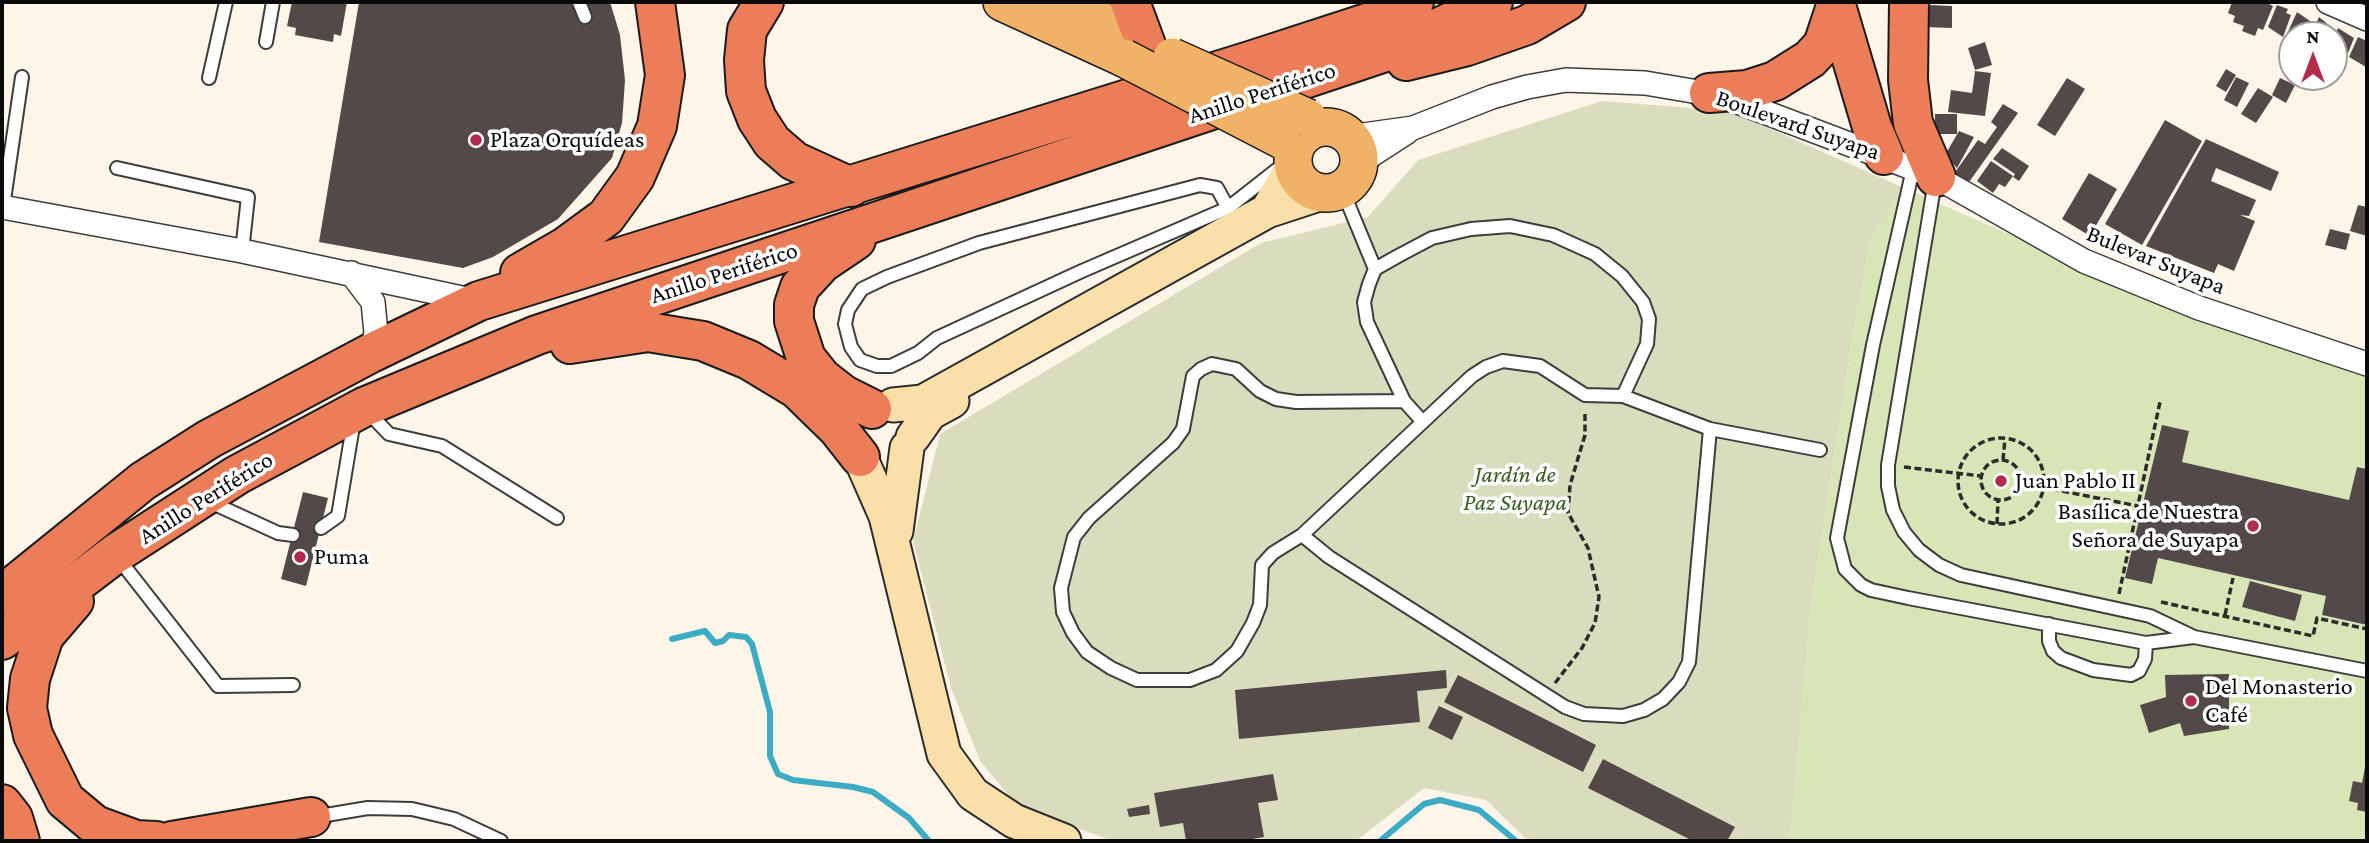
<!DOCTYPE html>
<meta charset="utf-8">
<style>
body{margin:0}
#map{position:relative;width:2369px;height:843px;overflow:hidden;background:#fef5e9;font-family:"Crimson Pro",serif}
canvas{display:block}
.frame{position:absolute;inset:0;border:4px solid #0a0a0a;pointer-events:none}
.north{position:absolute;left:2278px;top:21px;width:70px;height:70px;box-sizing:border-box;background:#fff;border:2px solid #9d9d9d;border-radius:50%;rotate:0deg;font-size:19px;font-weight:700;line-height:28px;text-align:center;color:#0a0a0a}
.north::after{content:'';display:block;margin:auto;width:24px;height:32px;background:#b12c4e;clip-path:polygon(50% 0,100% 100%,50% 72%,0 100%)}
</style>
<div id="map">
<canvas width="2369" height="843"></canvas>
<div class="frame"></div>
<div class="north">N</div>
</div>
<script>
const g = document.querySelector('canvas').getContext('2d');
g.lineJoin = 'round';
function fillPath(path, color) {
  g.fillStyle = color;
  g.fill(path, 'evenodd');
}
function poly(rows) {
  const path = new Path2D();
  for (const r of rows) {
    if (r.length === 3) {
      path.moveTo(r[0] + r[2], r[1]);
      path.arc(r[0], r[1], r[2], 0, 2 * Math.PI);
      continue;
    }
    path.moveTo(r[0], r[1]);
    for (let i = 2; i < r.length; i += 2) path.lineTo(r[i], r[i + 1]);
  }
  return path;
}
function trace(path, color, width, dash) {
  g.strokeStyle = color;
  g.lineWidth = width;
  g.lineCap = dash ? 'butt' : 'round';
  g.setLineDash(dash || []);
  g.stroke(path);
}
function label(font, color, halo, rows, align = 'center') {
  g.font = font + ' "Crimson Pro",serif';
  g.lineWidth = 7;
  g.setLineDash([]);
  g.textBaseline = 'middle';
  g.strokeStyle = halo;
  g.fillStyle = color;
  for (const [text, x, y, turn = 0] of rows) {
    g.save();
    g.translate(x, y);
    g.rotate((+turn || 0) * Math.PI / 180);
    g.textAlign = isNaN(turn) ? turn : align;
    if (halo) g.strokeText(text, 0, 0);
    g.fillText(text, 0, 0);
    g.restore();
  }
}
const green = poly([
 [1902,187,2204,320,2367,376,2367,469,2357,467,2349,500,2182,462,2189,431,2162,426,2152,583,2158,558,2326,596,2322,615,2367,625,2367,841,1788,841,1793,811,1811,606,1851,348,1870,242]
]);
const cemetery = poly([
 [1602,101,1730,111,1902,187,1870,242,1851,348,1811,606,1793,811,1788,841,1528,841,1486,800,1424,788,1356,841,1113,841,1018,807,980,761,951,688,913,541,940,434,1261,243,1368,217,1418,160]
]);
const stream = poly([
 [672,639,705,631,715,643,723,641,729,635,746,637,752,644,770,712,770,756,778,774,793,780,853,787,873,792,909,818,929,841],
 [1380,841,1424,804,1440,800,1479,810,1516,841]
]);
const building = poly([
 [292,2,347,2,341,36,334,34,333,42,295,35,296,28,287,26],
 [359,2,610,2,620,35,625,80,622,123,612,158,558,219,493,257,463,268,319,242],
 [2232,2,2265,2,2273,6,2263,30,2258,28,2255,36,2242,31,2244,26,2233,22,2235,16,2228,13],
 [1930,5,1952,6,1952,28,1925,27],
 [2277,5,2288,9,2286,13,2291,15,2283,37,2268,27],
 [2297,12,2313,23,2307,35,2287,34],
 [2319,17,2335,30,2332,35,2311,35],
 [2338,28,2354,38,2348,53,2340,49,2338,54,2334,52,2334,37],
 [2358,37,2367,41,2366,67,2349,57],
 [1985,42,1992,65,1975,70,1968,48],
 [2226,69,2236,75,2226,92,2216,86],
 [1975,71,1991,73,1985,116,1948,112,1951,90,1972,93],
 [2236,77,2249,83,2237,107,2224,100],
 [2067,78,2085,89,2055,136,2037,125],
 [2280,78,2295,85,2286,103,2272,95],
 [2258,88,2273,97,2256,123,2241,114],
 [2003,104,2018,113,1967,185,1953,175,1978,140,1985,144,1997,127,1991,122],
 [1935,114,1957,114,1957,134,1935,134],
 [2165,120,2202,141,2142,245,2105,224],
 [1959,131,1974,137,1957,168,1945,155],
 [2206,139,2279,172,2271,191,2216,168,2211,181,2256,200,2249,216,2240,215,2255,221,2234,271,2218,264,2214,273,2146,246],
 [2002,148,2029,166,2019,181,2013,177,2015,174,1993,159],
 [1991,161,2013,176,2005,187,1999,184,1993,193,1977,181],
 [2089,173,2117,189,2090,236,2062,219],
 [2358,205,2367,207,2367,236,2350,231],
 [2330,229,2350,234,2346,250,2325,245],
 [2162,425,2189,431,2182,462,2349,500,2357,467,2367,469,2367,625,2322,615,2326,596,2158,558,2152,584,2125,578],
 [303,492,328,498,306,586,281,579],
 [2250,581,2302,595,2295,621,2242,607],
 [1446,670,1447,688,1417,691,1420,722,1239,739,1235,690],
 [2229,674,2229,729,2184,736,2180,723,2149,733,2140,705,2166,697,2165,675],
 [1458,675,1596,745,1583,772,1444,702],
 [1439,706,1463,717,1452,740,1428,728],
 [1603,759,1735,827,1727,841,1693,841,1588,788],
 [2366,762,2367,762,2367,812,2357,810,2358,803,2349,801,2353,781,2362,783],
 [1273,774,1278,800,1258,803,1264,837,1240,841,1186,841,1183,823,1160,827,1154,793],
 [1149,805,1150,814,1129,817,1127,809]
]);
const path = poly([
 [2001,481,43],
 [2003,460,2005,439],
 [2001,480,20],
 [1904,467,1981,476],
 [2021,483,2138,506],
 [1997,524,1998,500],
 [2119,594,2160,402],
 [2161,602,2313,636,2317,618,2367,629],
 [2225,615,2233,578],
 [1555,683,1582,648,1595,623,1599,597,1588,548,1568,513,1570,485,1585,435,1585,411]
]);
const lane = poly([
 [579,2,585,17],
 [266,42,273,2],
 [209,78,226,2],
 [117,168,248,197,242,251],
 [1913,169,1873,345,1837,538,1845,569,1861,585,1871,590,1908,598,2146,643,2194,637],
 [1935,181,1888,465,1888,486,1893,510,1904,532,1919,550,1939,565,1961,575,2150,616,2194,637,2367,671],
 [1342,189,1375,269],
 [3,207,22,77],
 [1228,208,1217,188,1200,185,979,243,887,277,862,289,848,310,845,324,851,347,860,360,877,366,891,366,918,353,937,338,1082,271,1228,208,1279,168],
 [1404,401,1296,402,1276,399,1260,391,1236,369,1212,364,1201,369,1193,376,1183,429,1173,443,1089,518,1074,537,1061,588,1063,612,1073,633,1087,652,1111,668,1137,680,1190,680,1216,670,1237,651,1253,623,1260,605,1262,565,1273,553,1302,535,1472,376,1486,367,1503,361,1540,366,1585,395,1623,396,1710,429,1820,450],
 [366,410,389,434,442,446,557,518],
 [1423,422,1404,401,1367,322,1364,302,1369,284,1375,269,1398,256,1432,238,1471,229,1510,226,1553,235,1595,254,1622,276,1643,302,1649,319,1647,344,1623,396],
 [208,501,278,533,293,535],
 [321,528,338,516,354,420],
 [1302,535,1329,557,1565,707,1584,714,1623,716,1644,710,1663,699,1679,682,1689,662,1710,429],
 [118,558,218,686,293,685],
 [2049,624,2049,641,2053,651,2061,658,2093,670,2131,675,2139,671,2145,659,2146,643],
 [314,817,368,808,412,809,454,819,501,841]
]);
const street = poly([
 [2328,2,2367,19],
 [1349,137,1413,128,1492,97,1527,87,1566,80,1645,83,1722,96,1936,177,2084,261,2199,308,2367,364],
 [1359,163,1407,132],
 [2,207,242,251,476,301],
 [351,273,373,302,376,333,371,353]
]);
const secondary = poly([
 [1267,211,1293,167],
 [893,405,923,402,1267,211,1322,193],
 [913,437,930,413,952,401],
 [860,457,886,516,944,754,973,794,1014,821,1064,841],
 [896,531,907,448]
]);
const primary = poly([
 [1002,2,1124,58],
 [1068,2,1133,38],
 [1326,160,33]
]);
const highway = poly([
 [764,2,747,30,744,60,746,91,757,119,772,142,794,161,851,187],
 [1130,2,1146,45],
 [1835,2,1872,127,1884,155],
 [1909,2,1908,80,1913,123,1936,177],
 [1406,61,1467,46,1527,25,1566,2],
 [1709,93,1747,90,1775,81,1810,59,1823,45,1836,6],
 [856,240,822,263,800,287,794,305,794,321,806,358,822,378,844,395,872,409],
 [520,273,565,247,606,217,635,177,657,126,665,75,655,2],
 [570,344,648,332,703,341,749,360,797,389,838,429,860,457],
 [2,595,143,481,209,439,371,353,479,301,1253,60,1379,19,1414,2],
 [74,601,44,636,30,679,27,708,33,735,65,800,95,825,136,840,156,841],
 [2,640,115,554,237,475,364,407,537,335,1391,50,1493,2],
 [2,804,13,818,20,841],
 [172,841,311,817]
]);
const primaryBridge = poly([
 [1172,57,1308,118],
 [1124,58,1282,140]
]);
const markers = [
 [476,140,7,"#b12c4e"],
 [2001,481,7,"#b12c4e"],
 [2253,526,7,"#b12c4e"],
 [300,557,7,"#b12c4e"],
 [2191,701,7,"#b12c4e"]
];
const streetNames = [
 ["Anillo Periférico",1262,93,-18],
 ["Boulevard Suyapa",1798,125,19],
 ["Bulevar Suyapa",2156,260,22],
 ["Anillo Periférico",724,273,-18],
 ["Anillo Periférico",206,498,-32]
];
const poiNames = [
 ["Plaza Orquídeas",490,140],
 ["Juan Pablo II",2015,481],
 ["Basílica de Nuestra",2239,512,"right"],
 ["Señora de Suyapa",2239,540,"right"],
 ["Puma",314,557],
 ["Del Monasterio",2205,687],
 ["Café",2205,715]
];
const parkNames = [
 ["Jardín de",1515,475],
 ["Paz Suyapa",1515,503]
];
fillPath(green, '#d8e5b6');
fillPath(cemetery, '#d9ddbd');
trace(stream, '#3cabc4', 6);
fillPath(building, '#524948');
trace(lane, '#3d3d3d', 16);
trace(street, '#3d3d3d', 26);
trace(secondary, '#2c2c2c', 37);
trace(primary, '#1b1b1b', 40);
trace(highway, '#1b1b1b', 42);
trace(path, '#2c2c2c', 3.5, [7, 3.5]);
trace(lane, '#fff', 12);
trace(street, '#fff', 23);
trace(secondary, '#fae0a8', 33);
trace(primary, '#f0b266', 37);
trace(highway, '#ec7d59', 38);
trace(primaryBridge, '#1b1b1b', 40, []);
trace(primaryBridge, '#f0b266', 37);
for (const [x, y, r, color] of markers) {
  const dot = new Path2D();
  dot.arc(x, y, r, 0, 2 * Math.PI);
  g.fillStyle = color;
  g.fill(dot);
  trace(dot, '#fff', 2.5);
}
label('24px', '#0a0a0a', '#fff', streetNames);
label('24px', '#0a0a0a', '#fff', poiNames, 'left');
label('italic 24px', '#395d20', '#fff', parkNames);
</script>
